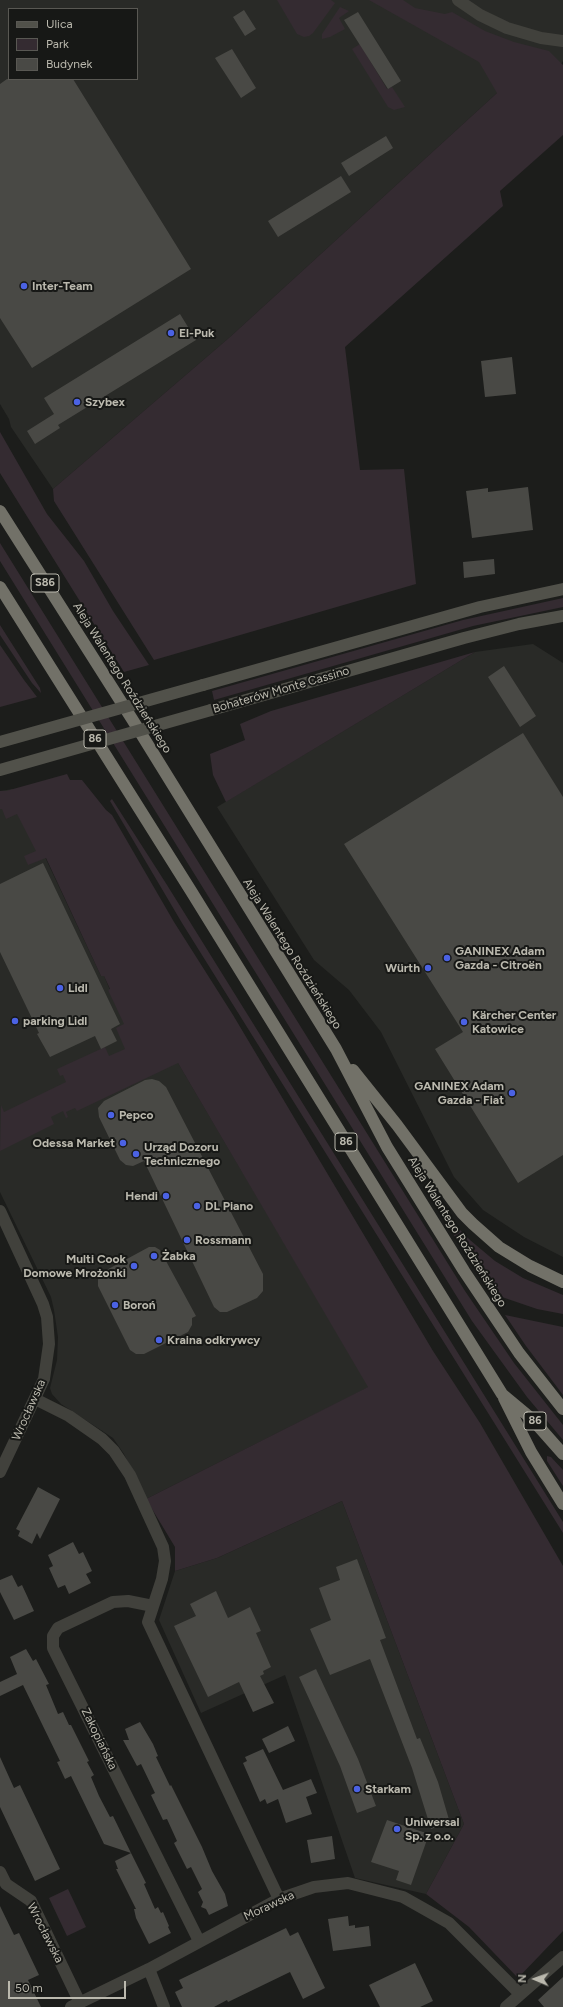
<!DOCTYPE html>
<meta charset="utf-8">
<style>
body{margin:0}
#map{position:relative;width:563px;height:2007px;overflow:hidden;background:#1c1d1b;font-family:Figtree,sans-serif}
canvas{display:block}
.legend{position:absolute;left:8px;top:8px;width:130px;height:72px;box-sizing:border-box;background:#171816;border:1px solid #595853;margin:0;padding:5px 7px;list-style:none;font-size:12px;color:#bbb9ae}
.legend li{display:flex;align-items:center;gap:8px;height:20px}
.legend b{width:20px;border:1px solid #595853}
.north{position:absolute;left:515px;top:1959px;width:40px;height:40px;-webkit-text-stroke:3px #171816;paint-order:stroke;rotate:272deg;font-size:11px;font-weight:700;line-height:16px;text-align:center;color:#bbb9ae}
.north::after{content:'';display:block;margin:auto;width:14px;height:18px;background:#bbb9ae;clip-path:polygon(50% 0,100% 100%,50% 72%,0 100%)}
.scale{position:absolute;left:8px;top:1981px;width:118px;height:18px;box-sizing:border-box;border:2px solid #bbb9ae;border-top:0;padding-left:5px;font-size:12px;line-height:14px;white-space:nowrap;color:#bbb9ae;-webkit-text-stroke:3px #171816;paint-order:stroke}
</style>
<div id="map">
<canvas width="563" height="2007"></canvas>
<ul class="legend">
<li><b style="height:5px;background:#51514a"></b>Ulica</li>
<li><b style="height:11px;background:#342b31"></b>Park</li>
<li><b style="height:11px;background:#494945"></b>Budynek</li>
</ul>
<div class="north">N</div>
<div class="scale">50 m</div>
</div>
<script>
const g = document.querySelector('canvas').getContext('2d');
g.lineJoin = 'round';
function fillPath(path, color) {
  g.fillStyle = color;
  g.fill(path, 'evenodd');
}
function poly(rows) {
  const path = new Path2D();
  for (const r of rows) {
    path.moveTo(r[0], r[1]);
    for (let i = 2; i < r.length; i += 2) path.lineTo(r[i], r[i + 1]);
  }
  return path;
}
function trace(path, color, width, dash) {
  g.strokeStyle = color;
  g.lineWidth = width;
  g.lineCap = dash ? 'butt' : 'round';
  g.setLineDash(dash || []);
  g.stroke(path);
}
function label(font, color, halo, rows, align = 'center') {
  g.font = font + ' Figtree,sans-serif';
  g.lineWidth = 4;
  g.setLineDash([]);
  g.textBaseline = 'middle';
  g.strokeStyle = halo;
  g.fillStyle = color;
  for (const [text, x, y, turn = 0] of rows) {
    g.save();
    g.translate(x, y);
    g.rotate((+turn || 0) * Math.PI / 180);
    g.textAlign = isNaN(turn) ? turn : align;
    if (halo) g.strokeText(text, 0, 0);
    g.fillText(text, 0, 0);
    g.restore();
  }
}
const built = poly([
 [0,0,563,0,563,61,561,64,497,93,230,337,53,489,11,427,9,419,0,404],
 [9,9,137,9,137,79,9,79],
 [533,644,563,663,563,1257,524,1237,483,1210,454,1177,381,1032,349,990,314,960,217,807,475,652],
 [13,789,101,976,104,976,110,990,108,990,174,1056,369,1387,146,1499,124,1454,113,1438,61,1404,52,1394,50,1388,57,1360,58,1337,54,1310,51,1297,0,1192,0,791],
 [342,1501,464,1824,426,1894,355,1878,285,1675,201,1713,159,1620,175,1571,217,1558]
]);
const green = poly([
 [277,0,331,0,335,3,313,33,309,36,304,37,297,34],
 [369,0,403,0,415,8,445,14,452,12,485,31,514,42,549,51,563,65,563,135,500,191,503,206,345,347,360,470,404,469,416,584,154,660,54,501,53,489,230,337,497,93,479,62],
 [340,7,349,11,339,18,345,29,330,37,322,39,322,34],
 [360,44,387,89,392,87,405,107,394,110,388,107,352,49],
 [0,432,47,514,84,561,113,611,149,665,124,672,0,473],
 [0,543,465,1291,514,1363,563,1425,563,1440,527,1397,472,1321,0,561],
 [563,598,563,607,473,626,214,700,212,691,463,620],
 [0,625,40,688,41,693,32,683,0,635],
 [0,645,24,680,37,697,0,707],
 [475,652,226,802,213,775,210,754,245,740,240,724,271,711],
 [67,774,70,780,82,780,106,810,112,815,174,922,233,1015,433,1351,480,1423,563,1566,563,1931,518,1978,469,1927,426,1894,464,1824,342,1501,217,1558,175,1571,175,1547,146,1499,368,1387,178,1063,77,1111,75,1108,66,1112,68,1117,66,1118,63,1111,51,1117,54,1124,0,1151,1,1105,4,1112,66,1082,63,1075,60,1076,57,1069,105,1047,109,1056,125,1049,116,1028,124,1024,108,990,110,989,104,976,101,976,46,858,28,865,24,856,36,851,17,814,6,819,2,809,0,809,0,791,6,791],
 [112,799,167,885,563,1522,563,1533,182,923,110,801],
 [448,1218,470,1240,495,1261,523,1278,563,1295,563,1314,537,1309,499,1296,477,1271,446,1223],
 [505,1315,563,1327,563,1395,526,1346],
 [547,1456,551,1457,563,1470,563,1486,547,1461],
 [68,1889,86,1927,67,1936,49,1898]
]);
const building = poly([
 [244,10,256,29,245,36,233,17],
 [358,12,401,81,388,89,344,20],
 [232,49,256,88,241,98,215,58],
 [7,79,73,79,191,269,32,368,0,318,0,84],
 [386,136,393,148,349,176,341,163],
 [341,176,351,192,278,237,268,221],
 [180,314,196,340,58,425,60,428,35,444,27,431,54,414,44,398],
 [512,357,516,394,485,397,481,361],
 [528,487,533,530,472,538,466,491,488,488,488,492],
 [494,559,495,574,464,578,463,562],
 [504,666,536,716,520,727,488,677],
 [523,733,563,797,563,1155,518,1183,435,1049,463,1032,344,844],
 [43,863,120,1024,111,1029,117,1041,101,1049,95,1036,50,1057,37,1034,39,1033,0,952,0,884],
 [152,1079,159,1081,166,1087,263,1274,263,1291,257,1298,227,1312,220,1312,214,1307,144,1161,133,1166,126,1165,120,1160,99,1117,98,1108,104,1101,145,1080],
 [149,1247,155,1247,160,1250,196,1316,192,1318,192,1325,188,1332,144,1354,136,1354,130,1350,98,1286,98,1279,101,1273],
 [38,1487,60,1499,40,1539,37,1533,32,1544,18,1536,20,1531,16,1529],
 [73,1542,79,1554,83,1552,92,1571,86,1574,91,1583,69,1594,65,1585,58,1588,49,1568,53,1566,48,1555],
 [357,1559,386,1638,380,1640,417,1739,420,1738,438,1782,450,1823,431,1829,412,1768,370,1659,330,1675,310,1629,331,1620,319,1588,340,1580,336,1567],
 [12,1575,18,1587,22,1585,34,1611,14,1620,0,1592,0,1580],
 [216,1591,228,1618,250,1607,261,1631,256,1633,271,1667,263,1671,264,1674,260,1676,274,1703,253,1712,239,1682,208,1697,174,1626,196,1616,190,1604],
 [26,1649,33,1661,36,1659,49,1684,46,1685,58,1714,63,1712,69,1725,71,1725,89,1761,87,1762,94,1775,91,1777,99,1796,110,1817,113,1816,131,1853,104,1844,71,1776,65,1779,57,1762,60,1761,23,1685,0,1696,0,1682,17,1674,10,1657],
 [316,1669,358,1759,376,1806,357,1813,340,1766,299,1677],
 [140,1722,153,1744,158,1756,156,1757,170,1786,171,1785,202,1847,212,1871,225,1894,228,1906,209,1915,206,1909,201,1907,203,1902,198,1892,202,1889,191,1867,187,1869,174,1843,177,1841,167,1819,163,1820,151,1795,155,1793,141,1764,137,1766,123,1740,129,1740,125,1729],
 [288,1726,295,1741,269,1753,262,1739],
 [263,1749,283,1790,311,1779,317,1793,306,1797,312,1814,286,1823,278,1799,267,1804,265,1799,260,1802,243,1763,247,1761,245,1757],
 [0,1757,14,1788,20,1785,60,1869,35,1881,0,1807],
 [387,1820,429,1834,411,1885,396,1880,399,1871,371,1862],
 [332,1836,335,1859,311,1863,307,1840],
 [131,1853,146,1883,144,1884,155,1909,158,1907,161,1913,163,1912,169,1926,168,1927,171,1933,149,1944,136,1918,134,1909,136,1909,116,1869,118,1869,115,1861],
 [0,1906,14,1935,19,1933,39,1975,28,1980,41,2007,0,2007],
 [348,1916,349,1926,355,1925,355,1928,369,1926,371,1946,333,1951,328,1919],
 [286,1928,290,1936,298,1932,325,1988,303,1999,290,1972,228,2002,227,2000,214,2007,182,2007,175,1992,183,1988,179,1980],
 [415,1963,433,2001,420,2007,380,2007,369,1985],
 [563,1977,563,2007,544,2007,538,2000]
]);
const street = poly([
 [458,0,480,15,507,28,541,38,563,41],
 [0,1211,43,1304,47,1317,49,1344,44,1379,0,1472],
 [35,1399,69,1416,102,1439,114,1451,130,1475,163,1547,165,1561,162,1579,148,1622,279,1899],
 [153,1606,128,1601,113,1602,58,1628,53,1636,53,1648,199,1941],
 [0,1872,6,1884,31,1901,80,2003],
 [149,1969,164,2007],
 [71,2007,149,1969,279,1899,314,1887,348,1883,403,1897,449,1923,520,1994],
 [506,2007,563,1957]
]);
const secondary = poly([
 [203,685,480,607,563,589],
 [211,710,464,638,519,624,563,616]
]);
const highway = poly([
 [0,511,132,719,336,1049,387,1147,464,1271,519,1353,563,1409],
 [0,587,191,891,502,1394,532,1419,563,1454],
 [353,1070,397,1125,462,1213,473,1224,499,1247,530,1266,563,1282],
 [504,1398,531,1452,563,1504]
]);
const secondaryBridge = poly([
 [0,742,203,685],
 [0,770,211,710]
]);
const markers = [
 [24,286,4,"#4b62e4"],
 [171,333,4,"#4b62e4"],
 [77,402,4,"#4b62e4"],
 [447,958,4,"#4b62e4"],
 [428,968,4,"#4b62e4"],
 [60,988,4,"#4b62e4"],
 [15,1021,4,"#4b62e4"],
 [464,1022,4,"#4b62e4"],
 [512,1093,4,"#4b62e4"],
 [111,1115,4,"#4b62e4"],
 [123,1143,4,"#4b62e4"],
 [136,1154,4,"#4b62e4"],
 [166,1196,4,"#4b62e4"],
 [197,1206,4,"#4b62e4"],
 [187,1240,4,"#4b62e4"],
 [154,1256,4,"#4b62e4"],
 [134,1266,4,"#4b62e4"],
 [115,1305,4,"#4b62e4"],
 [159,1340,4,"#4b62e4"],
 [357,1789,4,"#4b62e4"],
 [397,1829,4,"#4b62e4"]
];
const shields = [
 [45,583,28],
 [95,739,22],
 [346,1142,22],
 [535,1421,22]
];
const shieldNames = [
 ["S86",45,583],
 ["86",95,739],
 ["86",346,1142],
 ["86",535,1421]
];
const poiNames = [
 ["Inter-Team",32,286],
 ["El-Puk",179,333],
 ["Szybex",85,402],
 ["GANINEX Adam",455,951],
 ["Gazda - Citroën",455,965],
 ["Würth",420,968,"right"],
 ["Lidl",68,988],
 ["Kärcher Center",472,1015],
 ["Katowice",472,1029],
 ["parking Lidl",23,1021],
 ["GANINEX Adam",504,1086,"right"],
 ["Gazda - Fiat",504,1100,"right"],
 ["Pepco",119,1115],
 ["Odessa Market",115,1143,"right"],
 ["Urząd Dozoru",144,1147],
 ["Technicznego",144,1161],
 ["Hendi",158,1196,"right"],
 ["DL Piano",205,1206],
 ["Rossmann",195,1240],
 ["Żabka",162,1256],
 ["Multi Cook",126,1259,"right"],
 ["Domowe Mrożonki",126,1273,"right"],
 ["Boroń",123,1305],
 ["Kraina odkrywcy",167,1340],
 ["Starkam",365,1789],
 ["Uniwersal",405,1822],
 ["Sp. z o.o.",405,1836]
];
const streetNames = [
 ["Aleja Walentego Roździeńskiego",122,678,58],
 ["Bohaterów Monte Cassino",281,690,-16],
 ["Aleja Walentego Roździeńskiego",292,954,58],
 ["Aleja Walentego Roździeńskiego",457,1232,58],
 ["Wrocławska",29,1410,-66],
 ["Zakopiańska",99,1739,64],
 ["Morawska",269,1906,-25],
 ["Wrocławska",45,1933,63]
];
fillPath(built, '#292a27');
fillPath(green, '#342b31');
fillPath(building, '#494945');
trace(street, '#41413c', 12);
trace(secondary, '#51514a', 12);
trace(highway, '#727168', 12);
trace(secondaryBridge, '#51514a', 12);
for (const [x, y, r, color] of markers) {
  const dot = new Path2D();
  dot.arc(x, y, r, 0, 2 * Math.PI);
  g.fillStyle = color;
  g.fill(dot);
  trace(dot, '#171816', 1.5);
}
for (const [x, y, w] of shields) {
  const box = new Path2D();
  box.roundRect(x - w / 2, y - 9, w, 18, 3);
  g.fillStyle = '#171816';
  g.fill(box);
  trace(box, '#bbb9ae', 1);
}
label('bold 11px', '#bbb9ae', null, shieldNames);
label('bold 12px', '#bbb9ae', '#171816', poiNames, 'left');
label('12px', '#bbb9ae', '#171816', streetNames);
</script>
